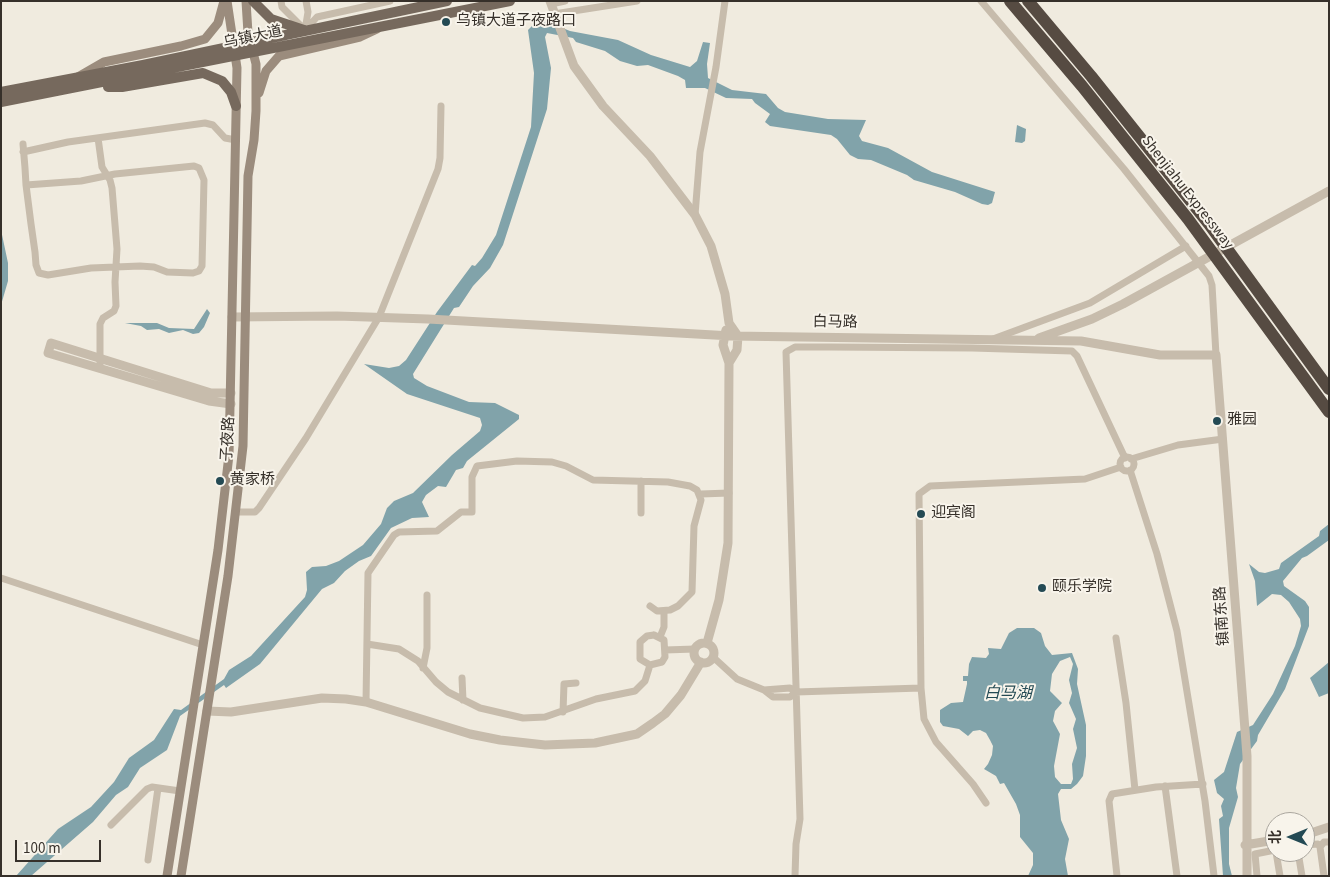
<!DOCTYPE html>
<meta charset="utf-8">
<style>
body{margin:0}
#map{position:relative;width:1330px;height:877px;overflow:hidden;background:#f0ebdf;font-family:"Source Sans 3","Noto Sans SC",sans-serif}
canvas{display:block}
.frame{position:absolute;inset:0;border:2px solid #36302a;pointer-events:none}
.north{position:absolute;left:1265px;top:812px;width:50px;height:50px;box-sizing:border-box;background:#f8f4eb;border:1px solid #aaa69e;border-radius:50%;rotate:270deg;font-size:14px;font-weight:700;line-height:20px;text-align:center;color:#36302a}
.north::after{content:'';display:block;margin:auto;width:18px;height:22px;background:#244a54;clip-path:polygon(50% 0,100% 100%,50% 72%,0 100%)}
.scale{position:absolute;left:15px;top:840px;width:86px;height:22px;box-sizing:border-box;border:2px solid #36302a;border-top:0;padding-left:6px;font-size:15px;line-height:18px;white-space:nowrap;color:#36302a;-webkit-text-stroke:4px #f8f4eb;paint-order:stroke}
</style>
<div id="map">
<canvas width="1330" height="877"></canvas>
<div class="frame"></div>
<div class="north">北</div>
<div class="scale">100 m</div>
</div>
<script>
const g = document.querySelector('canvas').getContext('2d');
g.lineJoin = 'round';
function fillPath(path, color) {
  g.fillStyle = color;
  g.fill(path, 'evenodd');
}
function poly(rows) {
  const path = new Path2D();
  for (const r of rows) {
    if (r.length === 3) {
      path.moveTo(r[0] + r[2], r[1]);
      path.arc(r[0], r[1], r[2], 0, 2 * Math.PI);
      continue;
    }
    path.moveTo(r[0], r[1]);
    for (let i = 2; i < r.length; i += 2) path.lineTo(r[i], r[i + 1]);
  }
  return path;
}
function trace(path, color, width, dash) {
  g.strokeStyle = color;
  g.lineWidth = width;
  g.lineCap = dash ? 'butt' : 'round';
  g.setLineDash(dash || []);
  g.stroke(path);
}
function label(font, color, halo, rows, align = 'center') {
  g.font = font + ' "Source Sans 3","Noto Sans SC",sans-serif';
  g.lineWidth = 4;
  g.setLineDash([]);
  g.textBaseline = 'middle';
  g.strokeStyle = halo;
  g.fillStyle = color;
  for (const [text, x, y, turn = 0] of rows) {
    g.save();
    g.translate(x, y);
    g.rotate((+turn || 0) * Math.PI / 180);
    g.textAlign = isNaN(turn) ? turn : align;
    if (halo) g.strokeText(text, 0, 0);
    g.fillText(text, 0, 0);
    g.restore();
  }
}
const water = poly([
 [545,21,570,31,618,40,651,55,690,67,697,61,703,42,710,43,707,64,708,78,732,90,766,94,778,108,785,112,828,119,866,120,859,136,862,141,888,148,932,172,995,192,992,203,988,205,982,204,955,192,914,180,907,175,871,160,858,159,850,155,837,139,831,135,770,126,765,122,770,114,755,103,752,99,726,98,705,88,686,88,685,80,678,76,648,65,637,66,620,61,605,51,576,42,573,38,547,33,545,37,551,68,547,109,503,245,490,268,473,286,459,307,454,308,413,374,414,378,427,386,469,402,495,403,519,415,519,419,467,461,463,468,456,470,446,487,438,486,426,495,422,502,429,517,412,518,391,528,371,556,359,561,345,571,334,583,322,589,260,664,226,688,224,685,180,716,167,750,140,768,128,787,116,795,93,822,31,876,16,876,58,829,91,807,114,782,129,758,154,740,174,709,181,710,224,679,229,670,251,656,305,597,307,590,306,572,312,567,326,566,339,561,363,545,381,524,387,508,394,501,413,493,452,455,480,431,482,425,480,418,407,394,364,364,389,368,399,366,406,360,437,312,472,265,475,266,482,258,496,235,531,127,534,73,528,30,532,26],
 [1017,125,1026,129,1025,141,1022,143,1015,142],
 [1,230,8,263,8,281,1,305],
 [207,309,210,313,204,327,199,333,193,334,183,330,169,333,159,329,147,330,141,326,125,323,157,323,169,328,194,329],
 [1329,524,1329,540,1307,556,1302,558,1283,581,1284,586,1305,601,1309,607,1309,626,1285,689,1258,735,1257,741,1240,764,1236,788,1238,797,1229,828,1229,864,1232,876,1223,876,1219,819,1223,816,1221,806,1224,799,1217,793,1214,780,1224,772,1237,732,1253,725,1273,694,1295,646,1301,626,1300,619,1289,602,1281,595,1272,594,1257,606,1255,581,1249,564,1259,572,1265,573,1279,569,1281,563,1319,536,1320,531],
 [1017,628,1034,628,1041,633,1045,646,1052,655,1072,653,1078,669,1077,684,1086,725,1086,756,1083,776,1077,784,1071,789,1061,789,1058,794,1061,820,1069,839,1065,859,1068,876,1028,876,1033,865,1033,853,1020,837,1020,815,1016,804,1004,783,1000,784,996,776,984,769,988,764,992,755,993,746,990,740,986,733,980,730,973,731,968,736,959,729,943,726,940,722,940,710,951,703,963,702,967,684,967,681,963,681,963,676,968,676,969,664,972,657,986,658,989,654,988,648,1001,649,1009,633],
 [1070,657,1073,664,1069,680,1072,693,1069,703,1076,719,1073,729,1077,748,1072,764,1073,779,1071,784,1061,784,1055,777,1054,766,1060,734,1053,721,1055,711,1062,703,1050,691,1052,674,1060,661],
 [1329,662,1329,693,1319,697,1310,678]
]);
const minor = poly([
 [281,1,282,7,303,28],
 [981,1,1124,169,1209,276,1212,285,1216,355],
 [551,4,565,1],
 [554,14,637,1],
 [305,30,317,17,390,1],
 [305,30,308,12,306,1],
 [98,138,102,167,110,180,112,188,117,249,115,282,116,306,114,311,103,318,100,324,100,368],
 [23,144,25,168,26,185,31,224,35,252,36,265,39,273,48,275,91,268,140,266,154,267,167,272,193,273,199,271,202,266,204,180,199,168,194,166,115,174,81,181,26,185],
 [23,152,68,142,205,123,213,125,225,138,236,140],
 [695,215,700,152,716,67,725,1],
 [993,339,1090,303,1186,246],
 [1127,464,7],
 [1131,459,1178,445,1223,439],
 [1130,470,1157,554,1177,631,1205,801,1214,876],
 [701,494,729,493],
 [237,512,255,512,259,508,306,438,379,317,438,169,440,158,441,106],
 [641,513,641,481],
 [1,578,203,645],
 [654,635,664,640,665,657,662,662,650,665,640,659,640,642,647,636,654,635],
 [660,637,664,627,664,612],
 [1116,638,1126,703,1135,790],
 [367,644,399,649,418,661,436,682,448,692,480,708,523,718,545,717,596,699,635,691,645,681,650,665],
 [665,650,695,649],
 [713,657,737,679,764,690,773,697,790,697,796,692],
 [423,668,427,648,427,595],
 [462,678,463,700],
 [764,690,790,688,796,692,921,688],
 [366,702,368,573,394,535,399,532,437,531,461,512,472,512,472,477,477,466,517,461,552,462,566,466,593,480,668,482,690,486,697,490,701,500,694,526,692,592,678,606,670,610,657,611,650,606],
 [563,712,564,684,576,683],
 [1165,786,1177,876],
 [986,803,973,784,936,742,924,719,921,688,919,494,930,486,1085,479,1121,467],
 [111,825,147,789,152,787,180,791],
 [1305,845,1318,844,1320,847,1324,876],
 [1320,847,1324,842,1329,842],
 [1276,852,1280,876],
 [1298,852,1302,876],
 [148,860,158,788],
 [795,876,796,844,800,819,786,352,795,347,829,347,972,348,1072,351,1077,356,1125,458],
 [1117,876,1109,801,1112,794,1156,787,1203,784],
 [1257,876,1255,854,1275,850]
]);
const tertiary = poly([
 [550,1,574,66,603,106,650,156,695,215,711,246,725,294,729,323,738,336,737,350,729,363],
 [232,317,337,316,428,319,732,336,1081,341,1160,355,1216,355,1247,756,1247,876],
 [1039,338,1092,319,1123,304,1329,191],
 [231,393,211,393,51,343,48,353,209,401,231,404],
 [707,643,719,600,728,543,729,363,723,345,726,330],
 [704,653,10],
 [207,711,231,712,322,698,346,699,366,702,470,734,500,740,545,745,595,743,637,734,653,723,665,714,681,695,701,662],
 [1305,835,1329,827],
 [1245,845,1275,840]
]);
const secondary = poly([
 [78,77,104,62,181,46,205,39,218,23,224,1],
 [259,93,266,71,279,56,360,37,377,29],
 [167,876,218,550,229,455,237,68,227,1],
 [181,876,228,576,243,446,248,176,254,140,256,111,256,64,248,33,246,1]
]);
const primary = poly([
 [253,1,271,19,304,30],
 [108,87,122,87,203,73,222,81,231,92,236,106],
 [1,92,143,65,447,1],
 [1,102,510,1]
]);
const motorway = poly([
 [1010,1,1082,86,1188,219,1329,412],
 [1028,1,1091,76,1209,224,1329,389]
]);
const markers = [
 [446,22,5,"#244a54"],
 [1217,421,5,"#244a54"],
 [220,481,5,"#244a54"],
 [921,514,5,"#244a54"],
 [1042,588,5,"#244a54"]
];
const poiNames = [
 ["乌镇大道子夜路口",456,22],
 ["雅园",1227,421],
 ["黄家桥",230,481],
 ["迎宾阁",931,514],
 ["颐乐学院",1052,588]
];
const streetNames = [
 ["乌镇大道",253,38,-12],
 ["Shenjiahu Expressway",1187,193,52],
 ["白马路",835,323,1],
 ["子夜路",229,439,-87],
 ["镇南东路",1223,616,-94]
];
const waterNames = [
 ["白马湖",1008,694]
];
fillPath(water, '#81a3aa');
trace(minor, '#c7bcac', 7);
trace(tertiary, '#c7bcac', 9);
trace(secondary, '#9b8c7d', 9);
trace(primary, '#76695d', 10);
trace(motorway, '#564b42', 12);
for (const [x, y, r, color] of markers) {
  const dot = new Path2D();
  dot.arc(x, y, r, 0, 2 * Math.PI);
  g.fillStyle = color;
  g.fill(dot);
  trace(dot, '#f8f4eb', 2);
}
label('15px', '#36302a', '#f8f4eb', poiNames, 'left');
label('15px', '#36302a', '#f8f4eb', streetNames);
label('italic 16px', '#244a54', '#f8f4eb', waterNames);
</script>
